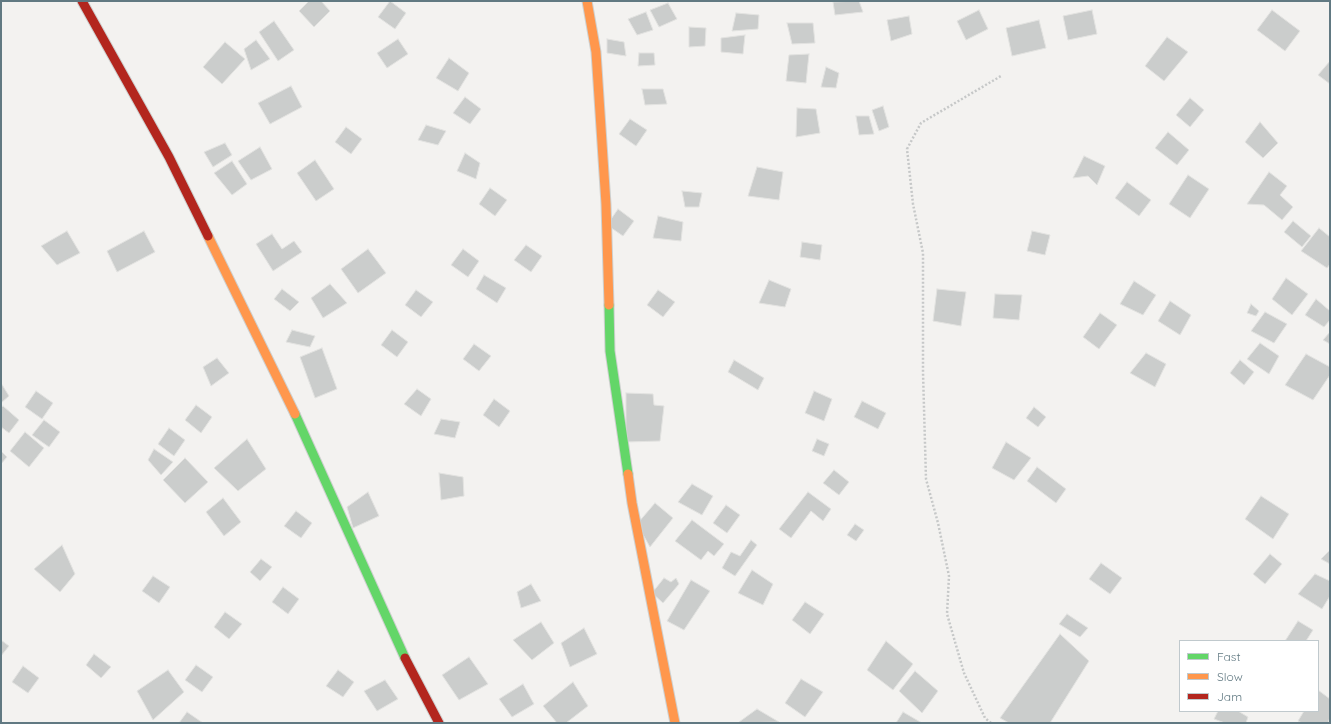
<!DOCTYPE html>
<style>
body{margin:0}
#map{position:relative;width:1331px;height:724px;overflow:hidden;background:#f3f2f0;font-family:Quicksand,sans-serif}
canvas{display:block}
.frame{position:absolute;inset:0;border:2px solid #617982;pointer-events:none}
.legend{position:absolute;left:1179px;top:640px;width:140px;height:72px;box-sizing:border-box;background:#fff;border:1px solid #c0c9cd;margin:0;padding:5px 7px;list-style:none;font-size:12px;color:#617982}
.legend li{display:flex;align-items:center;gap:8px;height:20px}
.legend b{width:20px;border:1px solid #c0c9cd}
</style>
<div id="map">
<canvas width="1331" height="724"></canvas>
<div class="frame"></div>
<ul class="legend">
<li><b style="height:5px;background:#63d668"></b>Fast</li>
<li><b style="height:5px;background:#ff974d"></b>Slow</li>
<li><b style="height:5px;background:#b3261e"></b>Jam</li>
</ul>
</div>
<script>
const g = document.querySelector('canvas').getContext('2d');
g.lineJoin = 'round';
function fillPath(path, color) {
  g.fillStyle = color;
  g.fill(path, 'evenodd');
}
function poly(rows) {
  const path = new Path2D();
  for (const r of rows) {
    path.moveTo(r[0], r[1]);
    for (let i = 2; i < r.length; i += 2) path.lineTo(r[i], r[i + 1]);
  }
  return path;
}
function trace(path, color, width, dash) {
  g.strokeStyle = color;
  g.lineWidth = width;
  g.lineCap = dash ? 'butt' : 'round';
  g.setLineDash(dash || []);
  g.stroke(path);
}
const building = poly([
 [309,1,321,1,330,11,314,27,299,11,309,1],
 [390,1,406,13,395,29,378,17,390,1],
 [859,1,863,12,835,15,833,2,859,1],
 [668,3,677,19,659,27,650,10,668,3],
 [979,10,988,29,966,40,957,21,979,10],
 [1092,10,1097,34,1068,40,1063,16,1092,10],
 [1272,10,1300,31,1285,51,1257,30,1272,10],
 [646,12,653,30,637,35,628,19,646,12],
 [736,13,759,15,758,29,732,31,736,13],
 [909,16,912,34,891,41,887,20,909,16],
 [1039,20,1046,48,1012,56,1006,28,1039,20],
 [274,21,294,50,278,61,259,32,274,21],
 [787,23,813,23,815,43,792,44,787,23],
 [689,27,706,28,705,46,689,47,689,27],
 [745,35,743,54,721,52,721,38,745,35],
 [1167,37,1188,52,1164,81,1145,66,1167,37],
 [398,39,408,54,387,68,377,53,398,39],
 [607,39,624,42,626,56,607,53,607,39],
 [256,40,270,59,251,70,244,49,256,40],
 [225,42,245,59,222,84,203,67,225,42],
 [639,53,654,53,655,65,638,66,639,53],
 [809,54,806,83,786,81,789,55,809,54],
 [449,58,469,73,458,91,436,78,449,58],
 [1330,61,1330,84,1318,75,1330,61],
 [826,67,839,73,836,88,821,87,826,67],
 [291,86,302,107,270,124,258,103,291,86],
 [642,89,663,89,667,104,645,105,642,89],
 [465,97,481,109,470,124,453,113,465,97],
 [1190,98,1204,110,1190,127,1176,115,1190,98],
 [883,106,889,127,879,131,872,110,883,106],
 [797,108,816,109,820,133,796,137,797,108],
 [856,116,869,116,874,134,859,135,856,116],
 [630,119,647,130,636,146,619,134,630,119],
 [1260,122,1278,143,1263,158,1245,142,1260,122],
 [426,125,446,131,438,145,418,140,426,125],
 [346,127,362,139,351,154,335,142,346,127],
 [1168,132,1189,150,1177,165,1155,148,1168,132],
 [225,143,232,155,213,167,204,152,225,143],
 [260,147,272,169,251,180,238,161,260,147],
 [465,153,480,163,476,179,457,171,465,153],
 [1084,156,1105,166,1097,185,1088,176,1073,178,1084,156],
 [315,160,334,189,316,201,297,173,315,160],
 [232,161,247,184,232,195,214,173,232,161],
 [757,167,783,172,779,200,748,196,757,167],
 [1269,172,1287,186,1280,195,1293,207,1282,220,1264,205,1247,204,1269,172],
 [1188,175,1209,189,1190,218,1169,204,1188,175],
 [1127,182,1151,200,1139,216,1115,198,1127,182],
 [490,188,507,200,495,216,479,204,490,188],
 [682,191,702,193,699,207,685,207,682,191],
 [618,209,634,221,623,236,607,225,618,209],
 [658,216,683,222,681,241,653,238,658,216],
 [1293,221,1311,236,1302,247,1284,232,1293,221],
 [1319,228,1330,237,1330,264,1327,268,1301,251,1319,228],
 [67,231,80,253,57,265,41,246,67,231],
 [144,231,155,252,117,272,107,251,144,231],
 [1032,231,1050,235,1045,255,1027,251,1032,231],
 [272,234,282,249,294,241,302,252,273,271,256,244,272,234],
 [802,242,822,245,820,260,800,257,802,242],
 [526,245,542,256,531,272,514,260,526,245],
 [368,249,386,273,358,293,341,269,368,249],
 [463,249,479,261,468,277,451,265,463,249],
 [484,275,506,288,497,303,476,289,484,275],
 [1286,278,1308,294,1292,315,1272,299,1286,278],
 [769,280,791,289,785,307,759,303,769,280],
 [1134,281,1156,295,1143,315,1120,304,1134,281],
 [330,284,347,303,323,318,311,298,330,284],
 [282,289,299,302,290,311,274,299,282,289],
 [937,289,966,292,961,326,933,321,937,289],
 [416,290,433,302,421,317,405,305,416,290],
 [658,290,675,302,663,317,647,305,658,290],
 [995,294,1022,295,1019,320,993,318,995,294],
 [1316,299,1330,311,1330,320,1324,327,1305,315,1316,299],
 [1170,301,1191,315,1180,335,1158,321,1170,301],
 [1251,304,1259,311,1256,316,1247,313,1251,304],
 [1265,312,1287,324,1274,343,1251,331,1265,312],
 [1100,313,1117,325,1099,349,1083,337,1100,313],
 [292,330,315,336,310,347,286,342,292,330],
 [392,330,408,342,397,357,381,345,392,330],
 [1330,332,1330,344,1323,340,1330,332],
 [1260,343,1279,356,1269,374,1247,359,1260,343],
 [474,344,491,356,479,371,463,359,474,344],
 [322,348,337,389,315,398,300,357,322,348],
 [1146,353,1166,364,1155,387,1130,373,1146,353],
 [1306,354,1330,367,1330,375,1313,400,1285,385,1306,354],
 [217,358,229,373,211,386,203,367,217,358],
 [734,360,764,378,758,390,728,372,734,360],
 [1240,360,1254,372,1244,385,1230,373,1240,360],
 [1,383,9,396,1,403,1,383],
 [417,389,431,399,421,416,404,404,417,389],
 [36,391,53,403,42,419,25,407,36,391],
 [814,391,832,399,824,421,805,413,814,391],
 [626,393,653,394,654,405,664,406,660,441,626,442,626,393],
 [494,399,510,411,499,427,483,415,494,399],
 [862,401,886,413,878,429,854,417,862,401],
 [196,405,212,417,201,433,185,420,196,405],
 [3,406,19,420,9,433,1,427,1,408,3,406],
 [1034,407,1046,417,1038,427,1026,418,1034,407],
 [441,419,460,422,455,438,434,434,441,419],
 [44,420,60,432,49,447,32,435,44,420],
 [169,428,185,440,174,456,158,444,169,428],
 [25,432,44,448,29,467,10,451,25,432],
 [247,439,266,469,238,491,214,468,247,439],
 [817,439,829,444,824,456,812,451,817,439],
 [1006,442,1031,458,1014,480,992,468,1006,442],
 [154,449,173,462,161,475,148,460,154,449],
 [1,451,7,457,1,464,1,451],
 [185,458,208,482,185,503,163,480,185,458],
 [1037,467,1066,489,1056,503,1027,481,1037,467],
 [834,470,849,482,839,495,823,483,834,470],
 [439,473,463,477,464,496,441,500,439,473],
 [692,484,713,496,702,515,678,502,692,484],
 [368,492,379,516,353,528,347,507,368,492],
 [808,492,831,509,823,521,811,511,791,538,779,529,808,492],
 [1261,496,1289,514,1273,539,1245,519,1261,496],
 [223,498,241,522,224,536,206,512,223,498],
 [655,503,673,518,650,547,637,524,655,503],
 [726,505,740,515,727,533,713,523,726,505],
 [296,511,312,523,301,538,284,526,296,511],
 [692,520,724,544,714,556,708,551,701,560,675,541,692,520],
 [855,524,864,530,856,541,847,535,855,524],
 [751,540,757,545,735,576,722,568,731,552,740,556,751,540],
 [62,545,75,574,60,592,34,569,62,545],
 [1330,550,1330,564,1321,559,1330,550],
 [1270,554,1282,564,1265,584,1253,574,1270,554],
 [261,559,272,567,260,581,250,572,261,559],
 [1101,563,1122,578,1110,594,1089,579,1101,563],
 [752,570,773,584,763,605,738,593,752,570],
 [1315,574,1330,581,1330,596,1322,609,1298,594,1315,574],
 [153,576,170,587,159,603,142,591,153,576],
 [664,578,671,582,676,578,679,584,663,603,652,593,664,578],
 [691,580,710,591,684,630,667,621,691,580],
 [531,584,541,601,521,608,517,592,531,584],
 [283,587,299,599,288,614,272,602,283,587],
 [805,602,824,614,810,634,792,620,805,602],
 [225,612,242,624,229,639,214,627,225,612],
 [1067,614,1088,628,1080,637,1059,624,1067,614],
 [1298,621,1313,630,1306,641,1285,641,1298,621],
 [541,622,554,643,532,660,513,640,541,622],
 [584,628,597,654,570,667,561,643,584,628],
 [1060,634,1089,661,1050,723,1009,723,1000,718,1060,634],
 [1,640,9,646,1,656,1,640],
 [886,641,913,664,893,690,867,670,886,641],
 [94,654,111,667,101,678,86,665,94,654],
 [469,657,488,684,459,700,442,675,469,657],
 [196,665,213,677,202,692,185,680,196,665],
 [23,666,39,678,28,693,12,682,23,666],
 [168,670,184,692,153,720,137,691,168,670],
 [338,670,354,682,343,697,326,686,338,670],
 [915,671,938,691,922,713,899,691,915,671],
 [801,679,823,692,805,717,785,703,801,679],
 [385,680,398,699,377,711,364,691,385,680],
 [573,682,588,706,566,723,557,723,543,706,573,682],
 [523,684,534,704,512,717,499,699,523,684],
 [1318,690,1330,699,1330,717,1328,723,1302,723,1298,721,1304,711,1318,711,1318,690],
 [757,709,779,722,740,723,739,722,757,709],
 [1218,711,1238,711,1248,717,1246,723,1225,723,1214,719,1218,711],
 [187,712,203,723,179,723,187,712],
 [903,712,922,723,896,723,903,712]
]);
const path = poly([
 [991,723,985,718,964,673,947,614,949,576,938,523,926,479,923,372,923,253,913,204,907,149,921,123,1001,76]
]);
const fast = poly([
 [609,305,610,351,628,474],
 [295,414,405,658]
]);
const slow = poly([
 [587,1,596,52,606,204,609,305],
 [208,236,295,414],
 [628,474,632,503,675,723]
]);
const jam = poly([
 [82,1,169,157,208,236],
 [405,658,439,723]
]);
fillPath(building, '#cbcdcc');
trace(building, '#e2e2e0', 1);
trace(fast, '#ced0cf', 11);
trace(slow, '#ced0cf', 11);
trace(jam, '#ced0cf', 11);
trace(path, '#c6c8c8', 2.5, [2, 2]);
trace(fast, '#63d668', 9);
trace(slow, '#ff974d', 9);
trace(jam, '#b3261e', 9);
</script>
